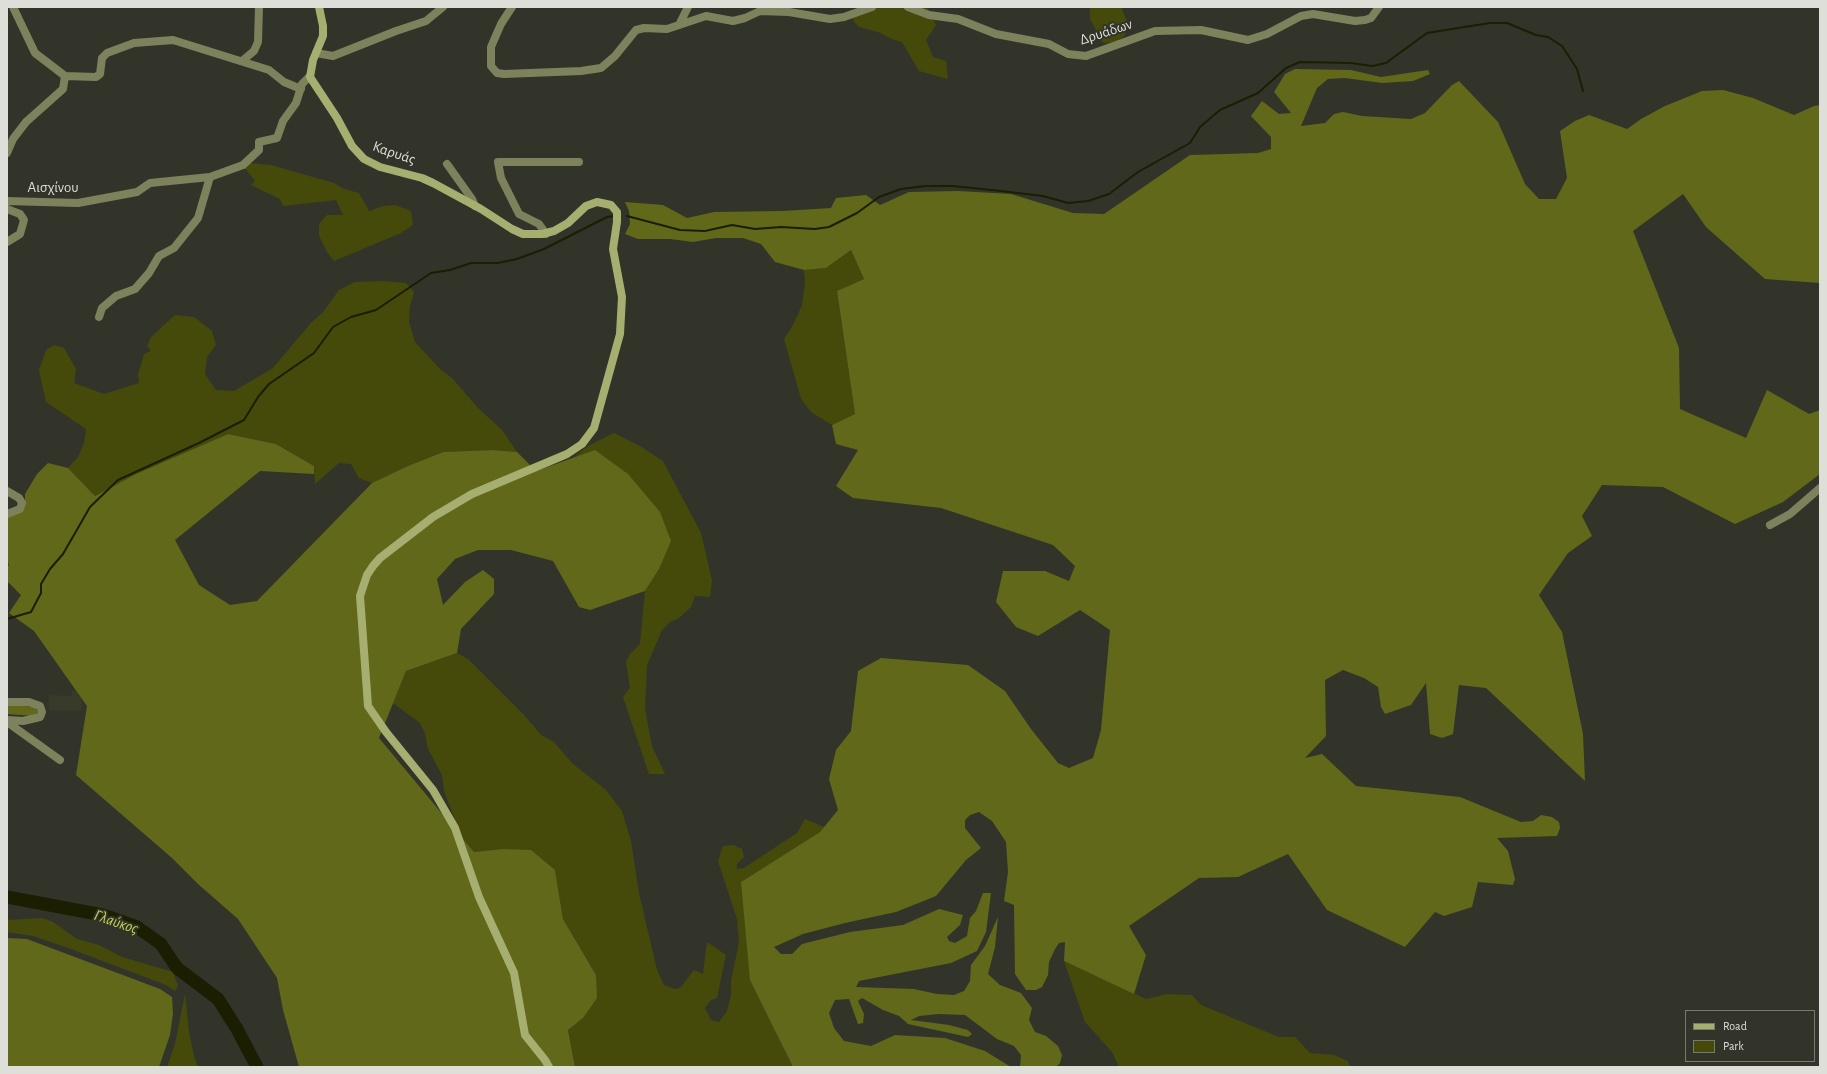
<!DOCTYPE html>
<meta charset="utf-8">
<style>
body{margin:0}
#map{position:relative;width:1827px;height:1074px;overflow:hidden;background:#32342a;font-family:"Alegreya Sans",sans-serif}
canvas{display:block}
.frame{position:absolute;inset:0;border:8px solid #dedfd9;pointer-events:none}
.legend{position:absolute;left:1685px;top:1010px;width:130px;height:52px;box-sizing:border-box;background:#32342a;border:1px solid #777870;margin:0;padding:5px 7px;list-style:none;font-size:12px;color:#dedfd9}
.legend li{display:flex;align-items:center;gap:8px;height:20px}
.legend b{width:20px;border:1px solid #777870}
</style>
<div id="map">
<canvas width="1827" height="1074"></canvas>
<div class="frame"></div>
<ul class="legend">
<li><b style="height:5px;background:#a7af70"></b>Road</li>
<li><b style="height:11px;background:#454a0b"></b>Park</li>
</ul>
</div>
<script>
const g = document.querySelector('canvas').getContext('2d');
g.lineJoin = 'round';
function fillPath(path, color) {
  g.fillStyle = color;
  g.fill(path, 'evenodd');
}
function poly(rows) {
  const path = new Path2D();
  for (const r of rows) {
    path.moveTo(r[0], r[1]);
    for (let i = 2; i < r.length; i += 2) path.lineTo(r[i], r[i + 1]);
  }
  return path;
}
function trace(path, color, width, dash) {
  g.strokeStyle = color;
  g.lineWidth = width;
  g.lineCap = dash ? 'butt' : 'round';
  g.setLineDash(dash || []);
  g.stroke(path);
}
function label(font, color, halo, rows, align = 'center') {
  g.font = font + ' "Alegreya Sans",sans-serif';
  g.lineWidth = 4;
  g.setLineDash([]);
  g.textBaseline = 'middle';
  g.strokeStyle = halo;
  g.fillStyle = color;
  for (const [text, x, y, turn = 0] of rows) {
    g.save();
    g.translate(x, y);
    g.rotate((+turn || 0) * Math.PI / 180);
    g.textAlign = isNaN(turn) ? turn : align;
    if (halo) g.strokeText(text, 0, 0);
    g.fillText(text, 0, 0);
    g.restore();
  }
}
const built = poly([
 [72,691,78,691,78,696,82,696,81,711,49,710,49,695,71,696]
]);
const green = poly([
 [860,7,927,7,936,25,926,40,933,57,946,61,948,79,919,71,902,42,894,40,878,32,859,27,854,22,852,17],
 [1090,7,1121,7,1129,26,1125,35,1116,42,1103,43,1090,19],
 [248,163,271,165,334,183,344,189,359,193,369,211,383,206,395,205,411,211,413,225,401,233,334,261,327,252,319,236,319,224,327,215,343,215,336,200,283,206,280,199,251,185,255,181,244,167],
 [851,250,864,279,837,291,855,414,832,425,811,412,801,399,784,339,793,325,802,305,805,283,804,270,826,268],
 [384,281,406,283,414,292,410,306,409,322,415,342,440,369,453,379,477,407,502,430,517,452,492,450,443,452,408,466,372,483,359,478,351,464,339,463,315,484,314,466,276,444,228,434,136,474,95,496,68,468,78,457,84,443,86,429,46,402,39,370,46,350,54,345,64,348,76,369,74,383,104,394,139,383,138,375,144,354,151,351,147,346,151,337,175,315,194,317,212,331,216,345,207,357,205,374,216,390,234,391,273,368,310,324,324,311,339,290,355,282],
 [614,433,640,446,663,461,701,533,712,580,710,597,695,596,691,607,679,618,670,622,662,630,647,665,645,709,652,746,665,774,649,774,623,697,630,688,626,662,630,654,640,644,645,591,659,569,572,459,588,446],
 [457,653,468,659,524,715,541,735,554,742,573,764,606,790,622,811,631,841,639,893,657,970,664,985,674,989,680,988,694,970,703,974,707,942,726,955,717,998,711,1000,705,1008,711,1020,719,1022,727,1011,731,995,731,981,739,942,737,919,718,861,723,846,733,845,742,849,744,857,737,864,737,869,744,868,797,833,805,819,824,827,820,832,741,882,780,1041,793,1067,575,1067,568,1030,583,1018,596,975,563,919,555,870,502,849,474,852,461,836,444,791,442,775,428,749,425,733,420,723,393,703,406,671],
 [42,918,53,922,77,939,99,945,122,957,173,972,178,986,175,991,166,985,71,949,33,936,7,932,7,920],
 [1064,961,1146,999,1167,994,1192,995,1201,1005,1279,1037,1295,1037,1310,1053,1334,1055,1348,1061,1350,1067,1119,1067,1112,1052,1085,1022],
 [185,994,189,1032,194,1056,198,1067,167,1067,175,1044]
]);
const forest = poly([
 [1295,69,1351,70,1381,77,1428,70,1430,74,1413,81,1382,83,1345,78,1328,79,1317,88,1301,126,1325,123,1334,114,1343,112,1362,116,1411,119,1425,113,1452,85,1459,81,1498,122,1525,184,1539,199,1556,199,1567,178,1560,131,1575,121,1589,115,1627,129,1641,119,1665,106,1702,91,1723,90,1753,98,1794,115,1814,106,1820,105,1820,283,1765,279,1706,227,1683,194,1633,231,1679,348,1680,409,1746,438,1767,390,1809,414,1820,410,1820,474,1783,502,1735,524,1663,487,1602,485,1582,516,1592,536,1568,553,1539,595,1562,632,1583,734,1585,781,1486,688,1459,685,1453,734,1442,738,1430,734,1426,683,1411,705,1385,714,1381,707,1378,687,1364,678,1343,670,1325,680,1326,736,1305,758,1322,754,1356,786,1460,797,1521,822,1533,821,1541,815,1552,817,1559,822,1560,828,1557,836,1497,838,1508,851,1515,879,1513,885,1478,882,1472,907,1444,916,1435,912,1405,947,1327,910,1288,854,1238,877,1199,878,1129,926,1146,955,1134,994,1064,961,1065,942,1059,943,1055,949,1049,962,1048,975,1042,987,1036,990,1026,990,1015,974,1014,905,1004,901,1008,872,1006,842,992,821,979,812,970,815,965,820,965,828,981,848,966,860,936,896,896,912,845,923,803,934,774,947,781,954,792,954,802,944,850,932,903,925,939,909,963,915,960,925,947,937,949,941,955,943,967,936,970,918,976,911,983,893,991,893,986,932,977,951,951,963,859,981,856,987,914,989,937,994,954,995,964,991,970,981,971,965,985,946,998,917,995,947,988,974,1000,985,1021,993,1032,1008,1029,1020,1035,1032,1046,1036,1058,1046,1062,1055,1060,1063,1056,1067,1020,1067,1021,1055,1014,1046,997,1039,965,1015,939,1014,919,1016,911,1020,949,1025,968,1030,972,1034,968,1037,908,1024,899,1016,883,1010,862,998,858,1001,864,1014,863,1023,858,1024,849,999,835,1000,829,1013,834,1028,844,1041,871,1046,895,1035,945,1038,985,1051,1011,1067,793,1067,750,980,741,882,820,832,838,810,829,779,836,750,851,731,858,671,881,658,968,665,1005,691,1031,729,1058,763,1069,768,1093,758,1101,730,1110,630,1080,610,1038,636,1016,627,996,602,1003,571,1045,571,1069,581,1075,566,1053,545,941,508,853,498,836,486,858,450,836,444,832,425,855,414,837,291,864,279,851,250,826,268,804,270,775,262,761,244,743,238,716,238,693,242,670,239,638,239,625,234,630,224,629,211,625,202,663,205,687,218,714,212,783,211,831,208,836,198,866,195,880,205,909,192,958,191,1011,194,1073,213,1104,214,1190,155,1258,153,1271,149,1271,137,1251,116,1262,101,1279,114,1291,113,1274,92,1285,74],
 [228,434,276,444,314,466,314,474,260,471,175,540,199,585,230,605,257,601,372,483,408,466,443,452,492,450,517,452,536,471,595,450,628,474,660,512,671,541,659,569,645,591,590,610,579,607,553,561,511,550,478,550,455,559,437,579,443,605,465,582,483,570,494,579,494,594,461,629,457,653,406,671,379,738,474,852,502,849,531,850,555,870,563,919,596,975,597,998,583,1018,568,1030,575,1067,299,1067,283,1010,277,978,238,919,198,884,172,858,76,775,87,706,34,631,9,613,21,595,7,581,7,567,9,565,7,560,7,516,25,504,25,494,37,474,48,463,68,468,95,496,136,474],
 [7,704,35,707,38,712,34,716,7,714],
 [7,938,27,939,160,989,172,997,173,1014,170,1035,159,1067,7,1067]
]);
const stream = poly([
 [627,216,680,230,705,231,732,225,755,229,781,227,815,229,829,227,857,213,879,197,901,189,926,186,953,186,1001,191,1043,196,1068,203,1088,201,1109,194,1138,172,1190,143,1200,127,1220,110,1258,93,1286,68,1300,62,1351,63,1372,66,1386,63,1427,33,1490,23,1507,23,1536,35,1548,37,1562,46,1577,69,1583,91],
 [7,619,31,612,41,593,41,584,50,569,63,554,90,507,118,480,199,443,244,420,258,397,269,384,314,353,333,327,351,317,376,310,431,273,450,270,471,263,498,263,517,259,544,249,607,217,614,216]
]);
const river = poly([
 [7,897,103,915,137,927,161,944,177,968,218,999,237,1029,257,1067]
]);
const street = poly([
 [512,7,501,24,491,47,491,66,497,73,504,74,581,71,601,68,615,56,636,30,644,28,667,29,706,16,733,21,745,18,760,11,789,12,830,19,844,17,872,7],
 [908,7,929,15,958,19,996,34,1049,44,1068,54,1086,56,1155,31,1201,30,1248,40,1267,34,1301,16,1313,14,1355,21,1365,20,1371,18,1379,7],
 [679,25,688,7],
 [316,53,333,56,396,31,426,21,443,7],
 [242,61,254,51,258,42,259,7],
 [65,76,96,77,100,74,102,58,107,53,134,43,173,40,269,70,284,82,301,89],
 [7,153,13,139,26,122,63,89,65,76,35,53,13,7],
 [447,164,472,199,475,206],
 [7,201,78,203,137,192,150,183,210,177,243,165,259,150,259,142,277,138,283,121,296,103,302,84,310,76],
 [7,209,20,214,24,220,20,234,7,242],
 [546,234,539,224,519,214,501,178,498,162,579,162],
 [99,317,102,308,116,296,135,289,149,273,159,256,174,248,198,218,210,177],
 [7,491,19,498,22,503,20,509,7,514],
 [1770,525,1790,514,1820,488],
 [7,702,29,702,40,706,42,712,40,717,23,721,7,720],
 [7,722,60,760]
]);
const secondary = poly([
 [319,7,323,26,323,36,313,60,310,77,337,118,352,146,364,159,380,167,422,178,433,183,481,209,512,229,523,234,542,234,554,231,568,223,586,206,597,202,611,205,617,212,617,222,613,249,622,297,620,334,594,428,582,444,567,454,472,494,433,517,380,558,373,566,367,575,360,596,368,706,386,732,433,790,455,828,479,897,514,973,525,1035,545,1060,549,1067]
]);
const streetNames = [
 ["Δρυάδων",1106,32,-18],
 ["Καρυάς",394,153,19],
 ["Αισχίνου",53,187]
];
const waterNames = [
 ["Γλαύκος",116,922,19]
];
fillPath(built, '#393b2a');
fillPath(green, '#454a0b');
fillPath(forest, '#616819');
trace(stream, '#1b1e00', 2);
trace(river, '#1b1e00', 13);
trace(street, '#7d825c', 8);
trace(secondary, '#a7af70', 8);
label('15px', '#dedfd9', '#32342a', streetNames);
label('italic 16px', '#c7d350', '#32342a', waterNames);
</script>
